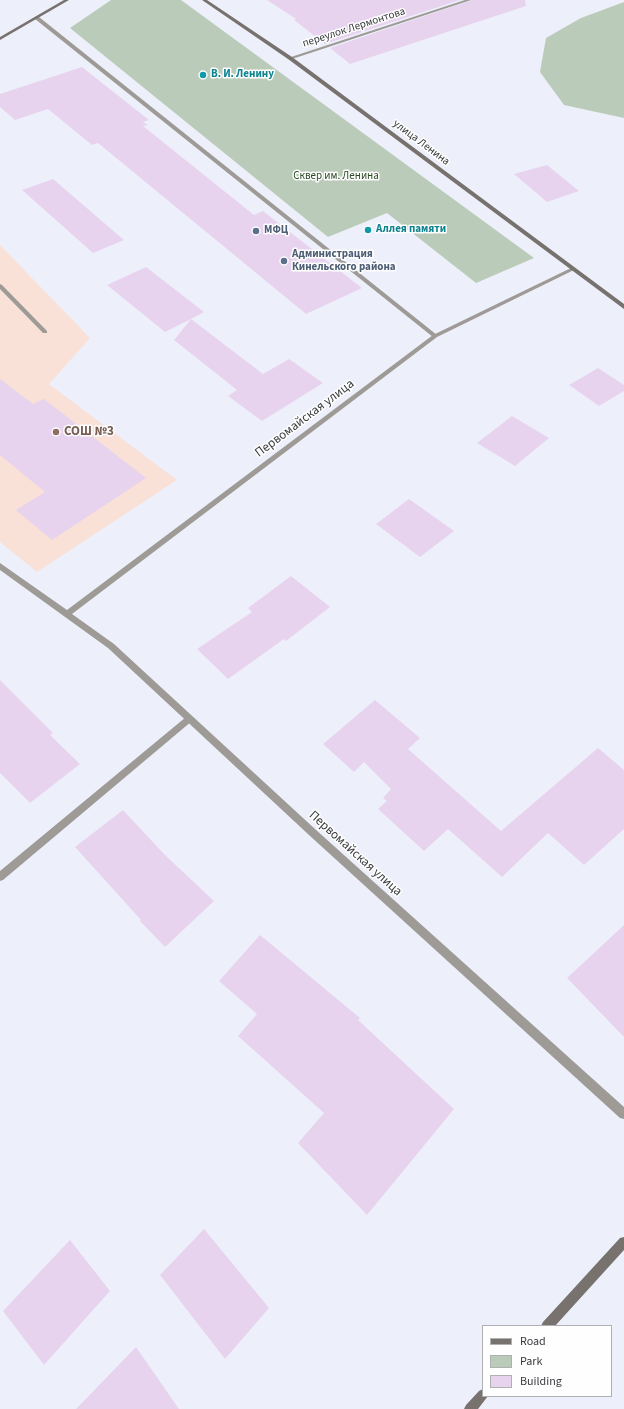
<!DOCTYPE html>
<meta charset="utf-8">
<style>
body{margin:0}
#map{position:relative;width:624px;height:1409px;overflow:hidden;background:#edf0fb;font-family:"Source Sans 3",sans-serif}
canvas{display:block}
.legend{position:absolute;left:482px;top:1325px;width:130px;height:72px;box-sizing:border-box;background:#fefefe;border:1px solid #afb0b1;margin:0;padding:5px 7px;list-style:none;font-size:12px;color:#393a3e}
.legend li{display:flex;align-items:center;gap:8px;height:20px}
.legend b{width:20px;border:1px solid #afb0b1}
</style>
<div id="map">
<canvas width="624" height="1409"></canvas>
<ul class="legend">
<li><b style="height:5px;background:#77726d"></b>Road</li>
<li><b style="height:11px;background:#bbcbb9"></b>Park</li>
<li><b style="height:11px;background:#e8d3ef"></b>Building</li>
</ul>
</div>
<script>
const g = document.querySelector('canvas').getContext('2d');
g.lineJoin = 'round';
function fillPath(path, color) {
  g.fillStyle = color;
  g.fill(path, 'evenodd');
}
function poly(rows) {
  const path = new Path2D();
  for (const r of rows) {
    path.moveTo(r[0], r[1]);
    for (let i = 2; i < r.length; i += 2) path.lineTo(r[i], r[i + 1]);
  }
  return path;
}
function trace(path, color, width, dash) {
  g.strokeStyle = color;
  g.lineWidth = width;
  g.lineCap = dash ? 'butt' : 'round';
  g.setLineDash(dash || []);
  g.stroke(path);
}
function label(font, color, halo, rows, align = 'center') {
  g.font = font + ' "Source Sans 3",sans-serif';
  g.lineWidth = 3;
  g.setLineDash([]);
  g.textBaseline = 'middle';
  g.strokeStyle = halo;
  g.fillStyle = color;
  for (const [text, x, y, turn = 0] of rows) {
    g.save();
    g.translate(x, y);
    g.rotate((+turn || 0) * Math.PI / 180);
    g.textAlign = isNaN(turn) ? turn : align;
    if (halo) g.strokeText(text, 0, 0);
    g.fillText(text, 0, 0);
    g.restore();
  }
}
const education = poly([
 [0,245,90,338,49,384,177,480,37,572,0,542]
]);
const green = poly([
 [111,0,181,0,534,258,476,283,387,213,328,237,70,28],
 [624,2,624,118,564,105,540,72,546,38,581,18]
]);
const building = poly([
 [267,0,460,0,325,44,294,20,296,19],
 [472,0,525,0,526,6,350,64,330,48],
 [82,67,149,120,143,122,148,125,143,126,254,215,263,211,362,288,306,314,98,143,92,145,48,109,15,120,0,107,0,94],
 [547,165,579,191,547,202,514,174],
 [53,179,124,240,93,253,22,190],
 [146,267,204,312,191,319,263,374,289,359,323,383,262,421,228,396,237,390,174,340,191,319,165,332,107,285],
 [598,368,624,385,624,391,599,406,569,385],
 [0,379,33,404,44,399,146,478,52,540,16,510,45,492,0,455],
 [512,416,549,438,515,466,477,443],
 [409,499,454,531,420,557,376,524],
 [291,576,330,607,286,641,284,639,228,679,197,649,252,612,248,608],
 [0,680,53,733,50,735,80,764,30,803,0,773],
 [375,700,420,738,408,749,501,831,598,748,624,770,624,829,584,865,548,833,502,877,448,829,424,851,378,809,387,801,383,798,391,789,364,762,354,772,323,744],
 [123,810,165,855,214,901,165,947,140,921,141,920,75,847],
 [624,925,624,1037,567,978],
 [260,935,360,1018,358,1020,454,1109,367,1215,298,1143,324,1113,238,1036,257,1014,219,981],
 [204,1229,269,1308,225,1359,160,1275],
 [70,1240,110,1291,44,1365,3,1311],
 [136,1347,179,1409,76,1409]
]);
const lane = poly([
 [35,17,39,17,437,335,437,337,433,337,35,19,35,17],
 [0,284,2,285,47,331,47,333,43,333,0,289,0,284],
 [189,716,192,717,193,719,192,721,3,880,0,881,0,871,186,717,189,716]
]);
const street = poly([
 [465,0,471,0,292,59,288,58,465,0],
 [571,268,576,269,437,337,72,614,114,644,315,829,624,1107,624,1119,620,1118,309,835,108,648,0,570,0,563,67,610,433,335,571,268]
]);
const secondary = poly([
 [64,0,69,0,0,40,0,37,64,0],
 [202,0,207,0,292,57,624,304,624,309,288,59,202,0],
 [624,1237,624,1250,555,1326,541,1326,543,1322,620,1238,624,1237],
 [483,1389,483,1396,488,1396,478,1409,464,1409,466,1405,479,1391,483,1389]
]);
const markers = [
 [203,75,4,"#0f9aa8"],
 [368,230,4,"#0f9aa8"],
 [256,231,4,"#5c6f8a"],
 [284,261,4,"#5c6f8a"],
 [56,432,4,"#8d6e63"]
];
const farStreetnames = [
 ["переулок Лермонтова",354,28,-18],
 ["улица Ленина",421,143,37]
];
const farCulturenames = [
 ["В. И. Ленину",211,75],
 ["Аллея памяти",376,230]
];
const farParknames = [
 ["Сквер им. Ленина",336,177]
];
const farServicenames = [
 ["МФЦ",264,231],
 ["Администрация",292,255],
 ["Кинельского района",292,268]
];
const streetNames = [
 ["Первомайская улица",305,419,-37],
 ["Первомайская улица",355,854,42]
];
const educationNames = [
 ["СОШ №3",64,432]
];
fillPath(education, '#f9e1d7');
fillPath(green, '#bbcbb9');
fillPath(building, '#e8d3ef');
fillPath(lane, '#9e9b97');
fillPath(street, '#9e9b97');
fillPath(secondary, '#77726d');
for (const [x, y, r, color] of markers) {
  const dot = new Path2D();
  dot.arc(x, y, r, 0, 2 * Math.PI);
  g.fillStyle = color;
  g.fill(dot);
  trace(dot, '#fefefe', 1.5);
}
label('11px', '#393a3e', '#fefefe', farStreetnames);
label('bold 11px', '#0d838f', '#fefefe', farCulturenames, 'left');
label('11px', '#294b24', '#fefefe', farParknames);
label('bold 11px', '#4e5e75', '#fefefe', farServicenames, 'left');
label('13px', '#393a3e', '#fefefe', streetNames);
label('bold 13px', '#785e54', '#fefefe', educationNames, 'left');
</script>
